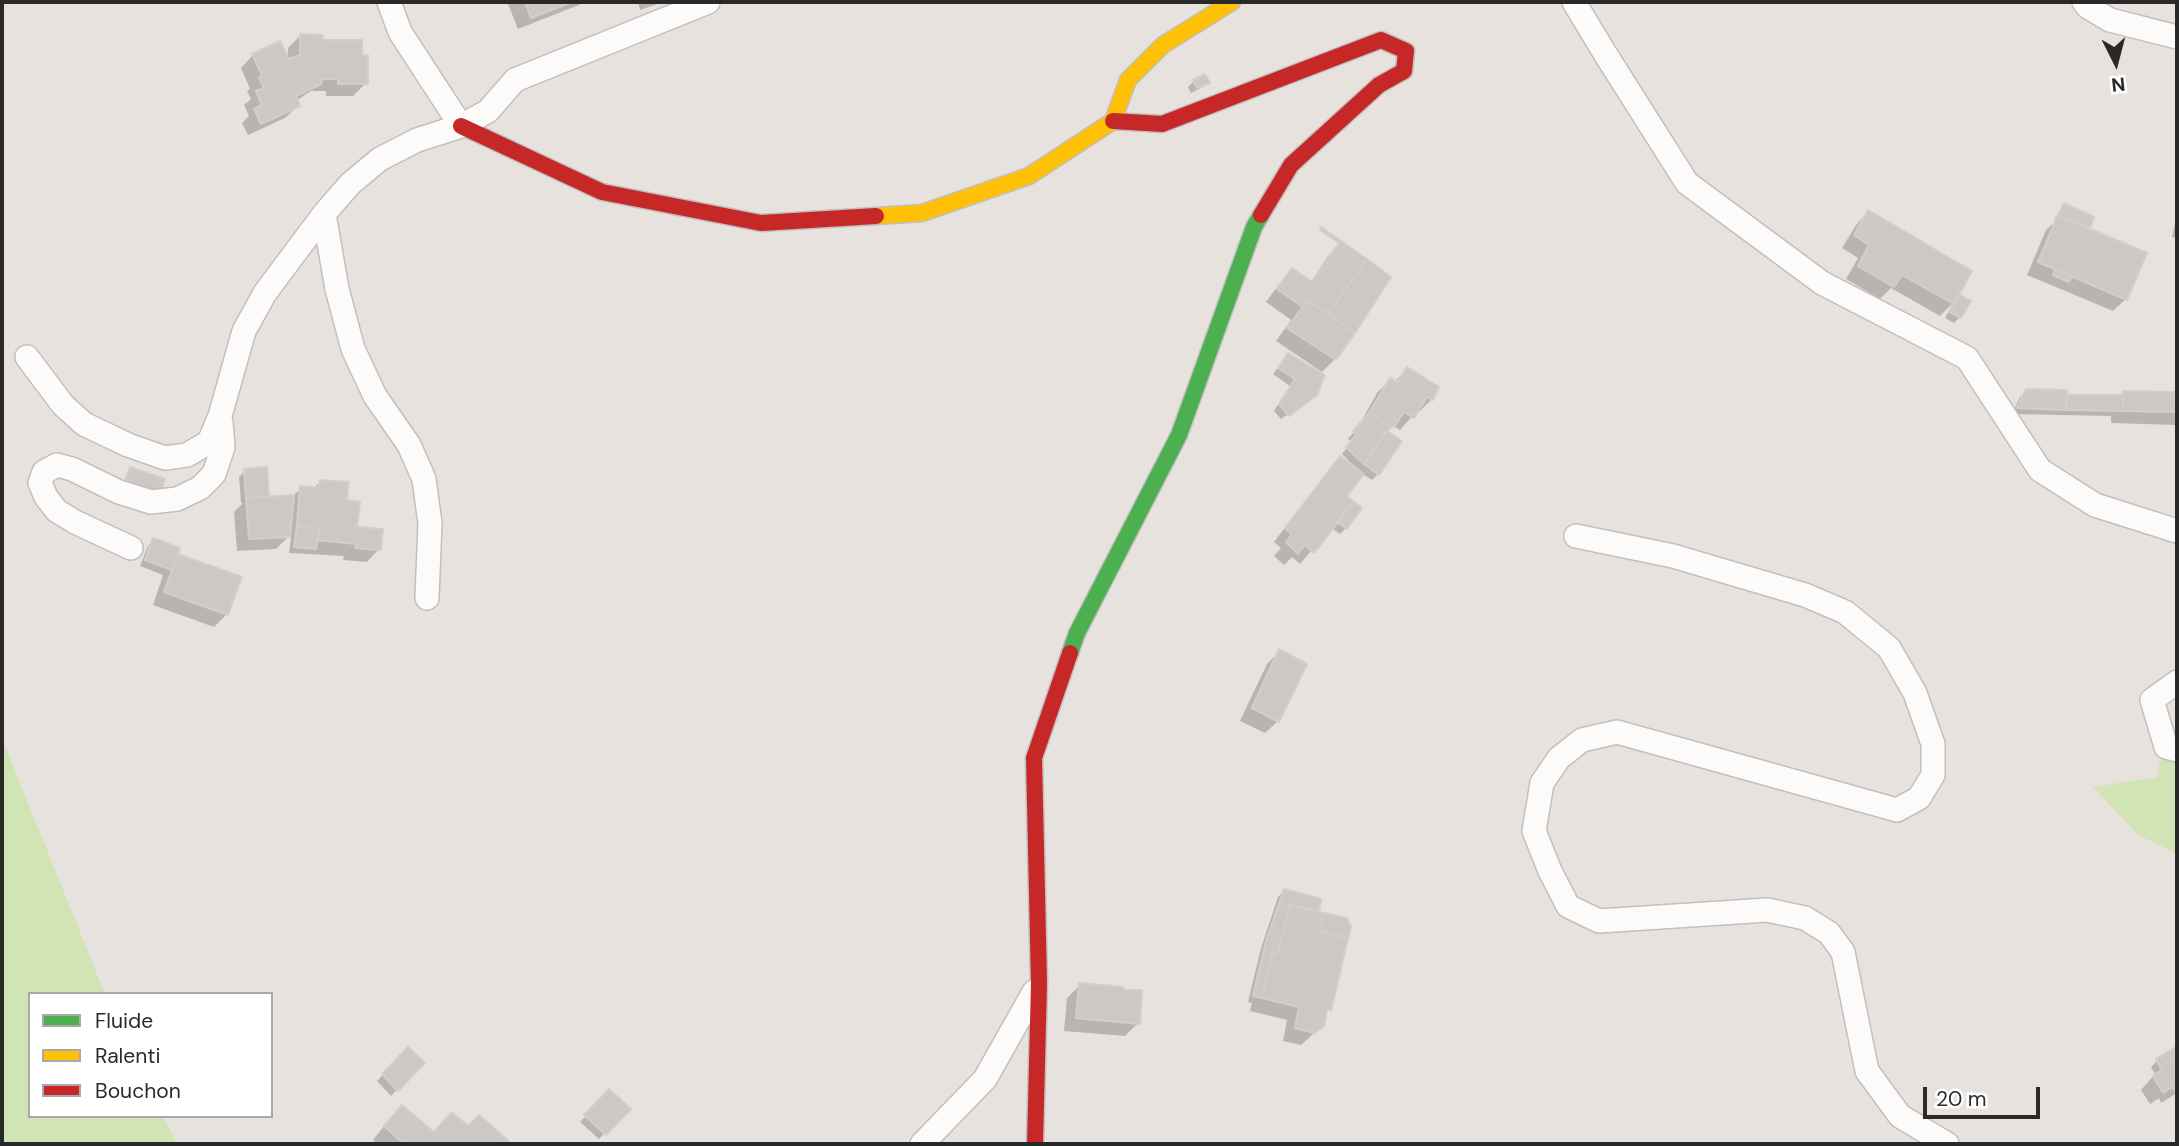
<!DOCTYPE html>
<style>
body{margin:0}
#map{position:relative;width:2179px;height:1146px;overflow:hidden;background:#e8e2de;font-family:"DM Sans",sans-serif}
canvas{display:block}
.frame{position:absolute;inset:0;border:4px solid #292929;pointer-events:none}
.legend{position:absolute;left:28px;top:992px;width:245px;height:126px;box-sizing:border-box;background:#fff;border:2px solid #a9a9a9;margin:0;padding:9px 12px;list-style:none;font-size:21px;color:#292929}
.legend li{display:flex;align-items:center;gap:14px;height:35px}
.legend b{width:35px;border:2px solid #a9a9a9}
.north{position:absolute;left:2081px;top:28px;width:70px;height:70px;-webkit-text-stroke:5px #fff;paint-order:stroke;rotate:174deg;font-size:19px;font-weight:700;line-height:28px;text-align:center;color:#292929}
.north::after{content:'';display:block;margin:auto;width:24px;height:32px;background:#292929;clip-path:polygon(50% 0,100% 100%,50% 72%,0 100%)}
.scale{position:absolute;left:1923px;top:1087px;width:117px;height:32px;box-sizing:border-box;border:4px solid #292929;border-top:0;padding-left:9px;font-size:21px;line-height:24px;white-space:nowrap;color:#292929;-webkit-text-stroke:5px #fff;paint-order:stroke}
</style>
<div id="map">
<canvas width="2179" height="1146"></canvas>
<div class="frame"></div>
<ul class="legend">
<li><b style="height:9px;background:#4caf50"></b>Fluide</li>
<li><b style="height:9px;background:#ffc107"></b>Ralenti</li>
<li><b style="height:9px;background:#c62828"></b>Bouchon</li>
</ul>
<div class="north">N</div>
<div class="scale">20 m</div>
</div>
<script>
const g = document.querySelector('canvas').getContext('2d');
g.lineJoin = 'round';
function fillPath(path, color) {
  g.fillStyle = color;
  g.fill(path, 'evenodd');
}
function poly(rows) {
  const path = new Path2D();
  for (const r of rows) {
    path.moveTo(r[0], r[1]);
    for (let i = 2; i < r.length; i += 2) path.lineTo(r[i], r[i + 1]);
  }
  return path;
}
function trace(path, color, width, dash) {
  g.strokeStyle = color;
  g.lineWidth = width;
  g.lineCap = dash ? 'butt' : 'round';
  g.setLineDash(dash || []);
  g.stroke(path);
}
const green = poly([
 [2,738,105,994,30,994,30,1116,163,1116,177,1144,2,1144],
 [2177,748,2177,854,2138,835,2093,787,2157,777,2160,759]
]);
const shadow = poly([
 [511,2,582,2,579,5,518,29,508,4],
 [638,2,663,2,640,10],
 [301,35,360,57,366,83,353,96,326,96,326,91,311,91,296,101,298,106,285,118,248,135,242,123,249,116,244,105,251,99,247,91,250,89,241,68,253,55,288,61,288,48],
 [1194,81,1207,82,1201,88,1191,93,1188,87],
 [1868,212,1953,301,1960,317,1954,323,1945,318,1953,303,1940,316,1891,288,1880,299,1846,279,1858,258,1842,248,1856,225],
 [2177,214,2177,238,2172,237],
 [2056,216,2086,229,2126,299,2113,311,2027,275,2046,230,2053,224],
 [1341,243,1389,277,1335,359,1322,372,1276,341,1291,320,1266,302,1280,283,1292,270,1310,283,1328,256],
 [1283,361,1313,396,1281,419,1274,411,1290,386,1273,374],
 [1407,370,1432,399,1419,412,1417,411,1400,430,1393,426,1387,432,1378,474,1372,480,1362,474,1345,497,1360,508,1346,528,1340,534,1331,528,1300,564,1292,557,1284,565,1274,556,1281,548,1274,542,1328,471,1340,459,1352,467,1353,465,1342,454,1351,442,1348,439,1358,427,1377,393,1390,380,1394,382],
 [2027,391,2064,396,2120,397,2124,393,2177,394,2177,425,2111,423,2111,416,2012,414,2020,397],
 [245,471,268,499,292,497,301,488,313,489,321,481,345,502,355,529,379,549,367,562,343,560,344,556,289,553,291,538,287,538,276,549,237,551,234,512,243,503,241,503,239,477],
 [154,540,173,562,178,556,227,614,214,627,153,605,163,575,140,566,148,546],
 [1279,652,1278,721,1265,733,1240,721,1267,664],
 [1284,891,1319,900,1317,913,1329,1010,1324,1015,1323,1025,1301,1045,1283,1041,1287,1020,1250,1011,1252,1003,1248,1002,1261,948,1278,897],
 [1080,985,1138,1023,1125,1036,1064,1031,1067,998],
 [2177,1048,2177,1093,2161,1103,2159,1098,2150,1104,2141,1090,2155,1074,2151,1067,2157,1061],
 [408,1049,422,1063,391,1096,377,1081],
 [609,1092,628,1109,599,1139,580,1122],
 [479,1118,510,1144,378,1144,373,1140,389,1120,434,1133,468,1128]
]);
const building = poly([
 [525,2,572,2,531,18,525,2],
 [300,34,322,35,323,40,362,40,362,55,368,55,368,84,338,84,338,79,322,79,321,84,296,96,300,106,261,124,254,109,262,105,256,91,264,88,259,77,262,75,252,54,280,41,289,59,300,55,300,34],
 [1205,74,1210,83,1197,88,1193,80,1205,74],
 [2064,203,2094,217,2090,228,2058,215,2064,203],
 [1868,210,1972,271,1954,304,1902,275,1894,287,1858,266,1869,245,1854,235,1868,210],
 [2058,215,2147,253,2127,300,2038,262,2058,215],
 [1321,227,1367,259,1328,314,1308,300,1303,307,1277,289,1292,268,1312,282,1339,243,1320,230,1321,227],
 [1367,259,1391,277,1355,333,1328,314,1367,259],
 [2055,269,2072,276,2069,282,2053,275,2055,269],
 [1959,294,1971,301,1961,318,1950,312,1959,294],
 [1308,300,1355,333,1336,360,1287,328,1308,300],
 [1288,353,1325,375,1317,395,1289,416,1279,404,1295,379,1278,368,1288,353],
 [1407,367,1439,387,1433,400,1427,397,1414,418,1404,412,1394,427,1390,426,1369,413,1390,378,1398,382,1407,367],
 [2026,389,2067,390,2066,410,2017,408,2026,389],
 [2123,391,2177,392,2177,412,2123,411,2123,391],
 [2066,395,2123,395,2123,411,2066,410,2066,395],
 [1369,413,1390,426,1364,464,1346,447,1356,435,1353,431,1369,413],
 [1387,431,1402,441,1379,475,1364,464,1387,431],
 [1340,456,1364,474,1347,496,1354,502,1314,553,1305,545,1298,554,1286,542,1292,534,1285,528,1340,456],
 [130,467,165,479,159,496,124,484,130,467],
 [267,467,269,497,246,498,244,469,267,467],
 [320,480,349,482,347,500,360,502,357,527,383,529,381,550,355,548,356,544,318,540,320,529,297,525,300,486,319,488,320,480],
 [294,495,290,537,249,539,246,498,294,495],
 [1354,502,1362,508,1347,529,1337,522,1354,502],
 [297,525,320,529,316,549,294,547,297,525],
 [153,538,180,548,172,570,145,560,153,538],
 [178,554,242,577,228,615,164,592,178,554],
 [1279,649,1307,664,1279,722,1252,708,1279,649],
 [1284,889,1321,899,1319,911,1290,905,1278,952,1273,952,1262,998,1253,996,1266,941,1284,889],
 [1290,905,1324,913,1320,931,1348,938,1331,1011,1327,1009,1324,1026,1315,1033,1295,1028,1299,1007,1262,998,1273,952,1278,952,1290,905],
 [1324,913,1347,918,1351,926,1348,938,1320,931,1324,913],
 [1079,983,1123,987,1125,990,1142,990,1140,1024,1076,1018,1079,983],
 [2177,1046,2177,1056,2160,1067,2156,1059,2177,1046],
 [408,1047,425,1063,398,1091,382,1074,408,1047],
 [2177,1056,2177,1090,2175,1091,2172,1087,2163,1093,2153,1076,2162,1070,2160,1067,2177,1056],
 [609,1089,631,1109,606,1135,584,1115,609,1089],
 [402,1105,434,1132,452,1112,468,1126,479,1115,512,1144,404,1144,384,1126,402,1105]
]);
const lane = poly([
 [389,2,400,32,461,126],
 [1574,2,1606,55,1687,183,1822,283,1967,358,2040,470,2095,505,2177,531],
 [2084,2,2088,7,2110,20,2177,37],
 [324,214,337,289,353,349,375,396,409,445,424,479,430,523,427,598],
 [27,357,63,405,84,424,128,445,165,458,187,455,209,442,220,416,244,331,265,293,324,214,350,184,380,159,417,140,461,126,488,111,515,80,708,2],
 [1576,536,1673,556,1805,595,1845,612,1889,648,1915,693,1933,744,1933,775,1919,798,1897,810,1617,732,1582,740,1559,758,1542,783,1534,831,1550,871,1568,906,1599,921,1767,910,1805,918,1829,933,1843,952,1867,1071,1900,1116,1947,1144],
 [131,548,75,522,57,511,46,497,40,483,44,472,57,465,72,469,119,492,151,502,177,499,200,488,214,474,223,447,221,422],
 [2177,682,2152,700,2166,747,2177,750],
 [922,1144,985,1079,1034,992]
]);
const fast = poly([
 [1070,653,1077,633,1179,435,1254,227,1261,215]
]);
const slow = poly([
 [876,216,922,213,1029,176,1113,121,1128,80,1163,45,1232,2]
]);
const jam = poly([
 [1113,121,1162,124,1381,40,1406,51,1404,71,1379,85,1291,165,1261,215],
 [461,126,602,192,761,223,876,216],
 [1035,1144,1039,983,1034,758,1070,653]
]);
fillPath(green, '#d1e4b5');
fillPath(shadow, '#0003');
fillPath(building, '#cdc8c5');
trace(building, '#d3ceca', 2);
trace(lane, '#c1bfc0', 26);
trace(fast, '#c1bfc0', 19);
trace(slow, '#c1bfc0', 19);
trace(jam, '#c1bfc0', 19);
trace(lane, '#fcfbfa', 23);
trace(fast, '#4caf50', 16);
trace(slow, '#ffc107', 16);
trace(jam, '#c62828', 16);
</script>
